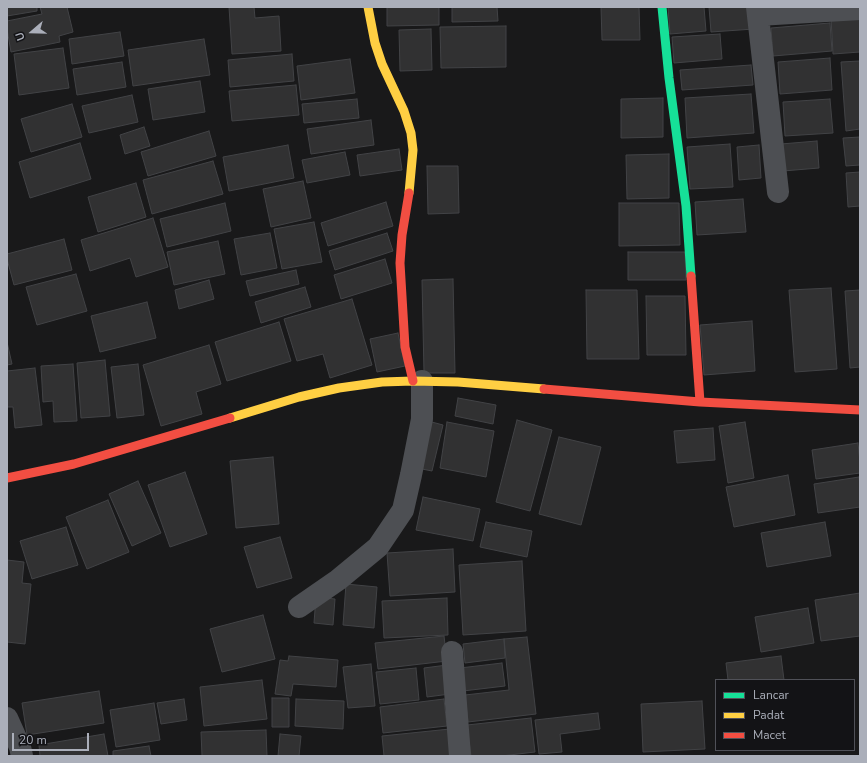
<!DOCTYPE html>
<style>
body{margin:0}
#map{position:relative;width:867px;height:763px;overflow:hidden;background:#19191a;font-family:"Nunito Sans",sans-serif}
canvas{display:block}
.frame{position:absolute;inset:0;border:8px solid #abafba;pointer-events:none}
.legend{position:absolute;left:715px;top:679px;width:140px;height:72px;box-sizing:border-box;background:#131316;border:1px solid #505158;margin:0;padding:5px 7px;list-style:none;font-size:12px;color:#abafba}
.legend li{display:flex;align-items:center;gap:8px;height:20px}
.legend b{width:20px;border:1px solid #505158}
.north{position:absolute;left:12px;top:12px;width:40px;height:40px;-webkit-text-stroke:3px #131316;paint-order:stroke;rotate:250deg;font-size:11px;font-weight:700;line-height:16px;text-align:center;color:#abafba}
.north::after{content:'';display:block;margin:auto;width:14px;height:18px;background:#abafba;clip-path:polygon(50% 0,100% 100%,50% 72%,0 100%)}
.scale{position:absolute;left:12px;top:733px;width:77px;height:18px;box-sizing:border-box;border:2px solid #abafba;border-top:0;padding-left:5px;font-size:12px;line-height:14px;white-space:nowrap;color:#abafba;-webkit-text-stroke:3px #131316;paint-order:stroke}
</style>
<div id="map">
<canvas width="867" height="763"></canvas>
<div class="frame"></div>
<ul class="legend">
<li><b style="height:5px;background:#16e098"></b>Lancar</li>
<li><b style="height:5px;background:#ffcf43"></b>Padat</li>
<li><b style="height:5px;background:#f24e42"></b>Macet</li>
</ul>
<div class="north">U</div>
<div class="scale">20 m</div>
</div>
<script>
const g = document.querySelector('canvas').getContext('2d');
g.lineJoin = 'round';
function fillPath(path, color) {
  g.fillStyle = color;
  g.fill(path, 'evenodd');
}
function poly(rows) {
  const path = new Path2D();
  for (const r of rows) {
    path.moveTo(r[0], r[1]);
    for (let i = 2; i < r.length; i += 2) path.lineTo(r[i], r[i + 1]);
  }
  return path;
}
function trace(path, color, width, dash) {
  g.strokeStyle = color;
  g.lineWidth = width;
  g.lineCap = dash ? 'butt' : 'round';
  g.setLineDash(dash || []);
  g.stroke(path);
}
const building = poly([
 [7,7,37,7,37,11,7,16,7,7],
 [40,7,67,7,73,32,59,36,60,42,11,52,7,29,7,21,42,14,40,7],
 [229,7,254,7,255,18,279,16,281,51,232,54,229,7],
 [387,7,439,7,439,25,387,26,387,7],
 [452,7,497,7,498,21,452,22,452,7],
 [601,7,639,7,640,40,602,40,601,7],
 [668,7,704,7,706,31,670,34,668,7],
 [709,7,753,7,754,29,711,32,709,7],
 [860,16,860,52,833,54,831,18,860,16],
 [830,23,832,51,773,56,771,28,830,23],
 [506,26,506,67,441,68,440,27,506,26],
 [431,29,432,70,400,71,399,30,431,29],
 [120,32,124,56,72,64,69,39,120,32],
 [720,34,722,59,674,63,672,37,720,34],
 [204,39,210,75,133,86,128,50,204,39],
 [63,48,69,88,19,95,14,54,63,48],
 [292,54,294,81,230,87,228,60,292,54],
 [830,58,832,90,780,94,778,62,830,58],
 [350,59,355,93,301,100,297,66,350,59],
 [860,61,860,129,846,131,841,62,860,61],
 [122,62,126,87,77,95,73,69,122,62],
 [751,65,753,85,682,90,680,70,751,65],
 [200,81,205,112,153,120,148,89,200,81],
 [296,85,299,115,232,121,229,91,296,85],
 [751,94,754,133,687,138,685,98,751,94],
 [132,95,138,122,89,133,82,106,132,95],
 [663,98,663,137,621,138,621,99,663,98],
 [357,99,359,118,304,123,302,104,357,99],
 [830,99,833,133,785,136,783,102,830,99],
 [72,104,82,137,31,152,21,119,72,104],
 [371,120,374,145,311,154,307,129,371,120],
 [144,127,150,146,125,154,120,135,144,127],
 [209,131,216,156,148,176,141,152,209,131],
 [860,137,860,165,846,166,843,138,860,137],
 [817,141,819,168,783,171,781,144,817,141],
 [80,143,91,179,30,198,19,162,80,143],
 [730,144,733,187,690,189,687,147,730,144],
 [288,145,294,178,229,191,223,157,288,145],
 [759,145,761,178,739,180,737,147,759,145],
 [399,149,402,170,360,176,357,155,399,149],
 [345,152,350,175,307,183,302,160,345,152],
 [669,154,669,198,627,199,626,155,669,154],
 [213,161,223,194,152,214,143,180,213,161],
 [427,166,458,166,459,213,428,214,427,166],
 [860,172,860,206,848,207,846,173,860,172],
 [303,181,311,218,271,227,263,189,303,181],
 [136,183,146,217,98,232,88,197,136,183],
 [743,199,746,232,697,235,695,202,743,199],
 [386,202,393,226,328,246,321,223,386,202],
 [225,203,231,231,167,247,160,219,225,203],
 [619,203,679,203,680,245,619,246,619,203],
 [153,218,168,267,136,277,130,258,90,271,81,240,153,218],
 [314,222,322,262,282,269,274,229,314,222],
 [270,233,277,268,241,275,234,239,270,233],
 [387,233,393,251,335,270,329,251,387,233],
 [64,239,72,270,14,285,7,259,7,254,64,239],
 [218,241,225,274,174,285,167,252,218,241],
 [628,252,685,252,686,280,628,280,628,252],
 [385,259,392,283,341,299,334,275,385,259],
 [296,270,299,284,250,296,246,281,296,270],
 [76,274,87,311,37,325,26,287,76,274],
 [453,279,455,373,424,373,422,280,453,279],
 [209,280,214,299,179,309,175,290,209,280],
 [305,287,311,307,261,323,255,302,305,287],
 [831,288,837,369,795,372,789,290,831,288],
 [586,290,637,290,639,359,587,359,586,290],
 [860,290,860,367,850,368,845,291,860,290],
 [646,296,685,296,686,355,647,355,646,296],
 [352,299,372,365,330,378,323,354,297,361,284,319,352,299],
 [147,302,156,338,100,352,91,316,147,302],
 [752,321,755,371,704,375,700,325,752,321],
 [279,322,291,361,227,381,215,342,279,322],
 [398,333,405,366,377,372,370,339,398,333],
 [7,342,12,364,7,365,7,342],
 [209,345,221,384,196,392,202,414,161,426,143,365,209,345],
 [105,360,110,416,81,418,77,363,105,360],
 [73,364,77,421,54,422,53,401,43,402,41,366,73,364],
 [138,364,144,415,117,418,111,367,138,364],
 [35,368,42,425,15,428,13,407,7,407,7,371,35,368],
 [458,398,496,405,493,424,455,416,458,398],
 [517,420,552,430,530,511,496,502,517,420],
 [428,421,443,425,432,471,417,468,428,421],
 [447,422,494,431,486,477,440,468,447,422],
 [745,422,754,478,728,483,719,426,745,422],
 [713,428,715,460,677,463,674,431,713,428],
 [559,437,601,447,581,525,539,514,559,437],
 [858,443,860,462,860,473,816,479,812,450,858,443],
 [273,457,279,524,236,528,230,461,273,457],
 [185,472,207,534,170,547,148,485,185,472],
 [788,475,795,515,734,527,726,487,788,475],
 [859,477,860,485,860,507,818,513,814,484,859,477],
 [138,481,161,533,132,546,109,494,138,481],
 [423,497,480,509,473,541,416,530,423,497],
 [108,500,129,552,87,569,66,517,108,500],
 [486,522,532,531,527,557,480,547,486,522],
 [825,522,831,556,767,567,761,533,825,522],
 [66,527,78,565,32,579,20,541,66,527],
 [280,537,292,578,257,588,244,547,280,537],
 [453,549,455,592,390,596,387,553,453,549],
 [7,560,24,562,22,583,31,584,25,644,7,642,7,560],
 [522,561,526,631,463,635,459,565,522,561],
 [346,584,377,587,374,628,343,625,346,584],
 [860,593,860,636,821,641,815,600,860,593],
 [316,597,335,599,333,625,314,623,316,597],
 [447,598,448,635,384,638,382,601,447,598],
 [808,608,814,643,761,652,755,617,808,608],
 [263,615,275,659,222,672,210,629,263,615],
 [444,636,447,661,378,669,375,643,444,636],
 [527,637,536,714,468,722,465,695,509,690,504,639,527,637],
 [504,639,505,658,465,663,463,644,504,639],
 [289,656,338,660,336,687,293,684,291,696,275,694,280,660,288,661,289,656],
 [781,656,784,680,728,680,726,663,781,656],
 [502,663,505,686,463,691,460,668,502,663],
 [371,664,375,706,348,708,343,667,371,664],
 [447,665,450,694,427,697,424,668,447,665],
 [416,668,419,700,380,704,376,672,416,668],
 [262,680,267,719,204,726,200,687,262,680],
 [99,691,104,723,27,735,22,703,99,691],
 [272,698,289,698,289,727,272,727,272,698],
 [184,699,187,720,161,724,157,703,184,699],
 [296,699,344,701,343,729,295,726,296,699],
 [444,699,447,726,383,733,380,707,444,699],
 [702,701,705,749,643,752,641,704,702,701],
 [154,703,160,740,116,747,110,710,154,703],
 [598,713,600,729,560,734,562,752,539,754,535,720,598,713],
 [531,718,535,752,501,756,471,756,467,725,531,718],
 [450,729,453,756,384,756,382,736,450,729],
 [266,730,267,756,202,756,201,732,266,730],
 [104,734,108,756,40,756,39,745,104,734],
 [280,734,301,736,299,756,278,756,280,734],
 [149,746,151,756,113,756,113,751,149,746]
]);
const street = poly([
 [757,7,778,192],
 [758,15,860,9],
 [299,607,338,580,378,547,403,510,411,475,422,419,422,381],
 [452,652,460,756],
 [7,718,20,747,22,756]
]);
const fast = poly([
 [662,7,669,78,686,206,691,276]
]);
const slow = poly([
 [368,7,375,43,382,64,404,111,411,133,413,150,409,193],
 [230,418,299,397,339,388,382,382,413,381,458,382,544,389]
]);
const jam = poly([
 [409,193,402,235,400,263,405,347,413,381],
 [691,276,700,402],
 [544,389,700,402,860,410],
 [7,478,74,464,230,418]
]);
fillPath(building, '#313132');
trace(building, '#424346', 1);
trace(street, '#4d4f53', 22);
trace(fast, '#16e098', 9);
trace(slow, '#ffcf43', 9);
trace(jam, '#f24e42', 9);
</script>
